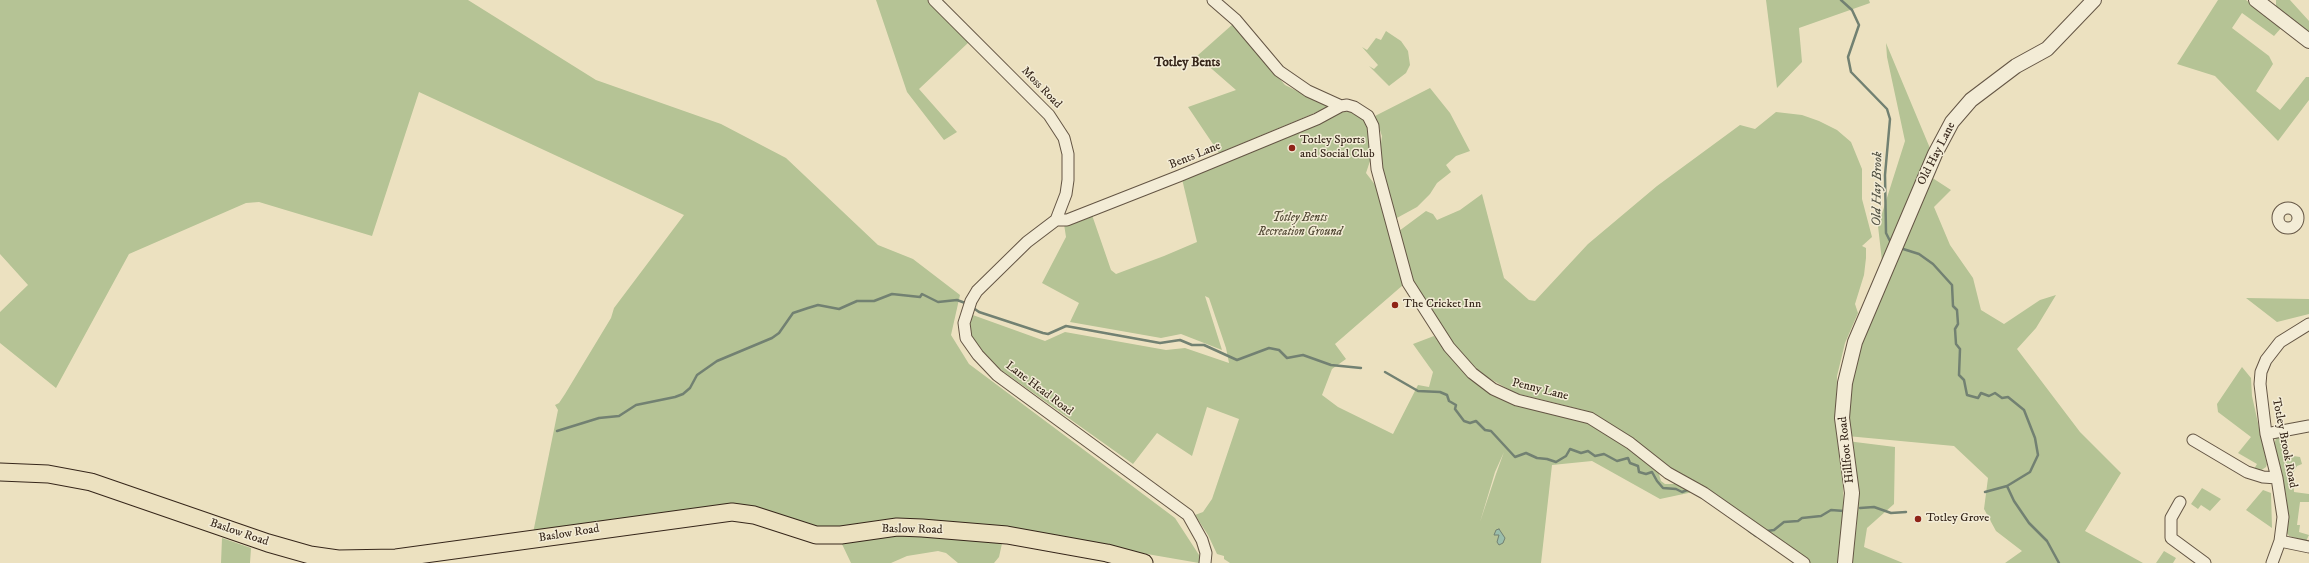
<!DOCTYPE html>
<style>
body{margin:0}
canvas{display:block;background:#ece1c0}
</style>
<canvas width="2309" height="563"></canvas>
<script>
const g = document.querySelector('canvas').getContext('2d');
g.lineJoin = 'round';
function fillPath(path, color) {
  g.fillStyle = color;
  g.fill(path, 'evenodd');
}
function poly(rows) {
  const path = new Path2D();
  for (const r of rows) {
    if (r.length === 3) {
      path.moveTo(r[0] + r[2], r[1]);
      path.arc(r[0], r[1], r[2], 0, 2 * Math.PI);
      continue;
    }
    path.moveTo(r[0], r[1]);
    for (let i = 2; i < r.length; i += 2) path.lineTo(r[i], r[i + 1]);
  }
  return path;
}
function trace(path, color, width, dash) {
  g.strokeStyle = color;
  g.lineWidth = width;
  g.lineCap = dash ? 'butt' : 'round';
  g.setLineDash(dash || []);
  g.stroke(path);
}
function label(font, color, halo, rows, align = 'center') {
  g.font = font + ' "IM FELL DW Pica",serif';
  g.lineWidth = 3;
  g.setLineDash([]);
  g.textBaseline = 'middle';
  g.strokeStyle = halo;
  g.fillStyle = color;
  for (const [text, x, y, turn = 0] of rows) {
    g.save();
    g.translate(x, y);
    g.rotate((+turn || 0) * Math.PI / 180);
    g.textAlign = isNaN(turn) ? turn : align;
    if (halo) g.strokeText(text, 0, 0);
    g.fillText(text, 0, 0);
    g.restore();
  }
}
const green = poly([
 [0,0,468,0,596,80,721,124,786,158,878,245,913,259,960,295,951,335,969,364,1175,518,1201,558,1199,563,1020,532,821,529,766,513,533,533,558,410,555,405,559,403,565,394,611,318,614,308,684,215,419,92,372,236,259,202,246,203,129,254,56,388,0,343,0,312,28,285,0,254],
 [876,0,928,0,969,42,919,89,957,132,944,140,907,92],
 [1766,0,1869,0,1870,3,1799,28,1802,62,1777,88],
 [2218,0,2246,0,2282,27,2274,36,2242,13,2232,28,2269,56,2273,64,2256,91,2280,110,2306,77,2309,77,2309,100,2278,141,2215,76,2177,64],
 [2276,0,2290,0,2309,21,2309,36,2276,7],
 [1233,24,1285,85,1329,107,1219,153,1188,107,1236,90,1197,56],
 [1386,31,1401,41,1408,51,1410,65,1406,73,1389,86,1369,66,1374,69,1378,65,1362,47,1367,50,1376,38,1381,40],
 [1886,43,1932,153,1882,261,1878,226,1905,141,1887,57],
 [1430,88,1450,113,1470,151,1456,156,1446,165,1451,172,1437,183,1430,194,1417,207,1395,219,1383,177,1380,151,1382,136,1375,116],
 [1341,111,1354,112,1364,120,1368,127,1371,158,1366,173,1376,186,1403,285,1335,344,1346,359,1332,369,1322,395,1338,407,1393,434,1418,385,1429,387,1433,372,1413,344,1434,336,1474,381,1581,418,1602,429,1658,471,1661,481,1665,484,1679,484,1693,492,1660,499,1592,461,1552,465,1541,563,1230,563,1224,559,1224,556,1217,554,1208,535,1195,515,1203,512,1212,499,1239,419,1207,407,1192,456,1157,433,1133,464,994,365,972,339,969,325,970,314,1045,341,1065,332,1166,350,1185,348,1229,363,1226,348,1209,298,1205,296,1222,350,1181,334,1161,338,1070,322,1079,303,1042,283,1066,237,1064,224,1092,215,1111,270,1116,274,1164,256,1197,242,1182,179],
 [1504,452,1496,474,1480,522,1495,472],
 [1776,112,1802,115,1819,121,1837,130,1851,142,1862,169,1862,199,1872,237,1862,246,1866,248,1866,258,1864,275,1855,304,1858,313,1845,343,1837,376,1836,430,1843,486,1844,511,1839,563,1810,563,1716,494,1670,467,1627,434,1583,410,1515,393,1487,377,1466,360,1423,302,1411,275,1399,231,1426,211,1433,214,1437,220,1460,210,1482,194,1504,278,1529,300,1535,301,1588,244,1657,186,1740,125,1755,129],
 [1931,177,1951,190,1934,207,1950,245,1973,278,1981,310,2004,324,2040,300,2056,295,2036,328,2017,349,2080,432,2121,473,2085,531,2143,563,2005,563,2022,551,1996,531,1984,509,1988,478,1954,446,1847,436,1851,379,1867,329],
 [2246,298,2309,299,2309,314,2277,322],
 [2242,367,2251,378,2252,396,2267,464,2266,467,2260,471,2254,469,2257,464,2238,453,2251,437,2218,412,2217,404],
 [2288,435,2287,455,2300,457,2302,464,2297,466,2293,473,2294,492,2309,494,2309,502,2300,502,2297,525,2300,525,2299,532,2309,535,2306,541,2289,536,2287,533,2288,518,2286,494,2274,445,2276,438],
 [1847,441,1895,447,1894,504,1867,528,1864,547,1903,563,1850,563,1857,523],
 [2202,488,2221,499,2210,511,2201,505,2198,509,2191,504],
 [2263,490,2271,493,2272,528,2246,510],
 [896,534,1003,539,999,557,994,563,958,563,946,553,938,551,907,556,891,563,851,563,841,542],
 [222,538,251,548,250,563,221,563],
 [2164,551,2176,558,2173,563,2156,563]
]);
const water = poly([
 [1499,529,1505,538,1503,543,1499,545,1497,542,1499,535,1494,535,1496,530,1499,529]
]);
const stream = poly([
 [1841,0,1852,10,1859,25,1848,57,1851,72,1887,109,1890,119,1885,175,1886,233,1892,245],
 [1900,248,1919,254,1933,264,1952,285,1953,306,1957,310,1958,324,1955,329,1956,344,1960,349,1959,375,1964,380,1967,395,1978,398,1981,393,1989,396,1995,393,2002,398,2008,397,2024,410,2035,438,2038,455,2030,472,2007,486,2014,501,2029,523,2047,541,2059,563],
 [972,307,979,312,1043,333,1048,334,1066,326,1160,343,1180,340,1192,345,1204,345,1237,360,1269,348,1279,350,1287,358,1303,355,1331,365,1361,368],
 [1385,372,1418,391,1440,392,1447,395,1449,401,1456,405,1455,409,1464,421,1470,423,1476,421,1485,430,1491,431,1515,457,1526,453,1537,458,1547,459,1556,462,1566,456,1570,449,1581,453,1588,451,1595,456,1604,454,1617,461,1628,458,1630,463,1638,466,1639,472,1646,474,1652,472,1657,481,1663,488,1676,489,1682,492,1690,489],
 [557,431,599,418,619,416,636,405,675,397,683,394,690,388,697,375,717,361,772,338,779,333,793,313,808,308,818,305,839,309,857,301,874,301,892,294,920,297,922,294,938,302,957,300,968,304],
 [1985,492,2007,486],
 [1860,508,1874,507,1891,513,1906,512],
 [1749,531,1756,536],
 [1767,531,1774,530,1784,522,1798,521,1802,518,1821,516,1831,510,1844,511]
]);
const minor = poly([
 [934,0,1049,115,1064,138,1068,154,1068,180,1066,194,1056,220,1027,242,977,291,971,301,964,323,966,338,978,355,997,375,1188,515,1202,540,1206,553,1205,563],
 [1213,0,1236,20,1279,71,1308,91,1341,106],
 [2288,218,10],
 [1056,220,1067,220,1179,176,1317,119,1341,106,1347,105,1354,107,1368,116,1373,126,1377,169,1408,283,1449,347,1472,373,1493,389,1517,400,1590,418,1630,443,1668,473,1704,493,1804,563],
 [2266,434,2309,426],
 [2193,440,2247,472,2263,477,2277,478],
 [2180,502,2171,518,2171,538,2205,563],
 [2280,541,2309,547],
 [2272,563,2280,541,2283,517,2277,478,2266,434,2260,384,2261,372,2266,360,2280,342,2309,324]
]);
const tertiary = poly([
 [2256,0,2309,41],
 [1845,563,1852,493,1842,418,1845,383,1855,342,1935,154,1952,122,1971,100,2016,66,2047,49,2094,0]
]);
const primary = poly([
 [0,472,48,474,91,482,268,543,310,555,338,559,396,558,732,512,754,515,816,535,841,535,897,527,922,528,1007,535,1107,553,1144,563]
]);
const markers = [
 [1292,148,4,"#8f2418"],
 [1395,305,4,"#8f2418"],
 [1918,519,4,"#8f2418"]
];
const streetNames = [
 ["Moss Road",1041,88,46],
 ["Old Hay Lane",1937,154,-63],
 ["Bents Lane",1195,156,-22],
 ["Lane Head Road",1039,389,37],
 ["Penny Lane",1540,390,14],
 ["Totley Brook Road",2284,443,79],
 ["Hillfoot Road",1847,450,-96],
 ["Baslow Road",912,530,1],
 ["Baslow Road",239,533,19],
 ["Baslow Road",569,534,-9]
];
const poiNames = [
 ["Totley Sports",1300,141],
 ["and Social Club",1300,155],
 ["The Cricket Inn",1403,305],
 ["Totley Grove",1926,519]
];
const parkNames = [
 ["Totley Bents",1300,219],
 ["Recreation Ground",1300,233]
];
const neighbourhoodNames = [
 ["Totley Bents",1187,63]
];
const waterNames = [
 ["Old Hay Brook",1878,189,-89]
];
fillPath(green, '#b5c395');
fillPath(water, '#9abeac');
trace(water, '#728172', 1);
trace(stream, '#728172', 2.5);
trace(minor, '#645544', 13);
trace(tertiary, '#645544', 16);
trace(primary, '#36261a', 19);
trace(minor, '#f3ecd6', 11);
trace(tertiary, '#f3ecd6', 14);
trace(primary, '#ece1c0', 17);
for (const [x, y, r, color] of markers) {
  const dot = new Path2D();
  dot.arc(x, y, r, 0, 2 * Math.PI);
  g.fillStyle = color;
  g.fill(dot);
  trace(dot, '#f3ecd6', 1.5);
}
label('12px', '#36261a', '#f3ecd6', streetNames);
label('12px', '#36261a', '#f3ecd6', poiNames, 'left');
label('italic 12px', '#564d39', '#f3ecd6', parkNames);
label('bold 13px', '#36261a', '#f3ecd6', neighbourhoodNames);
label('italic 13px', '#545446', '#f3ecd6', waterNames);
</script>
